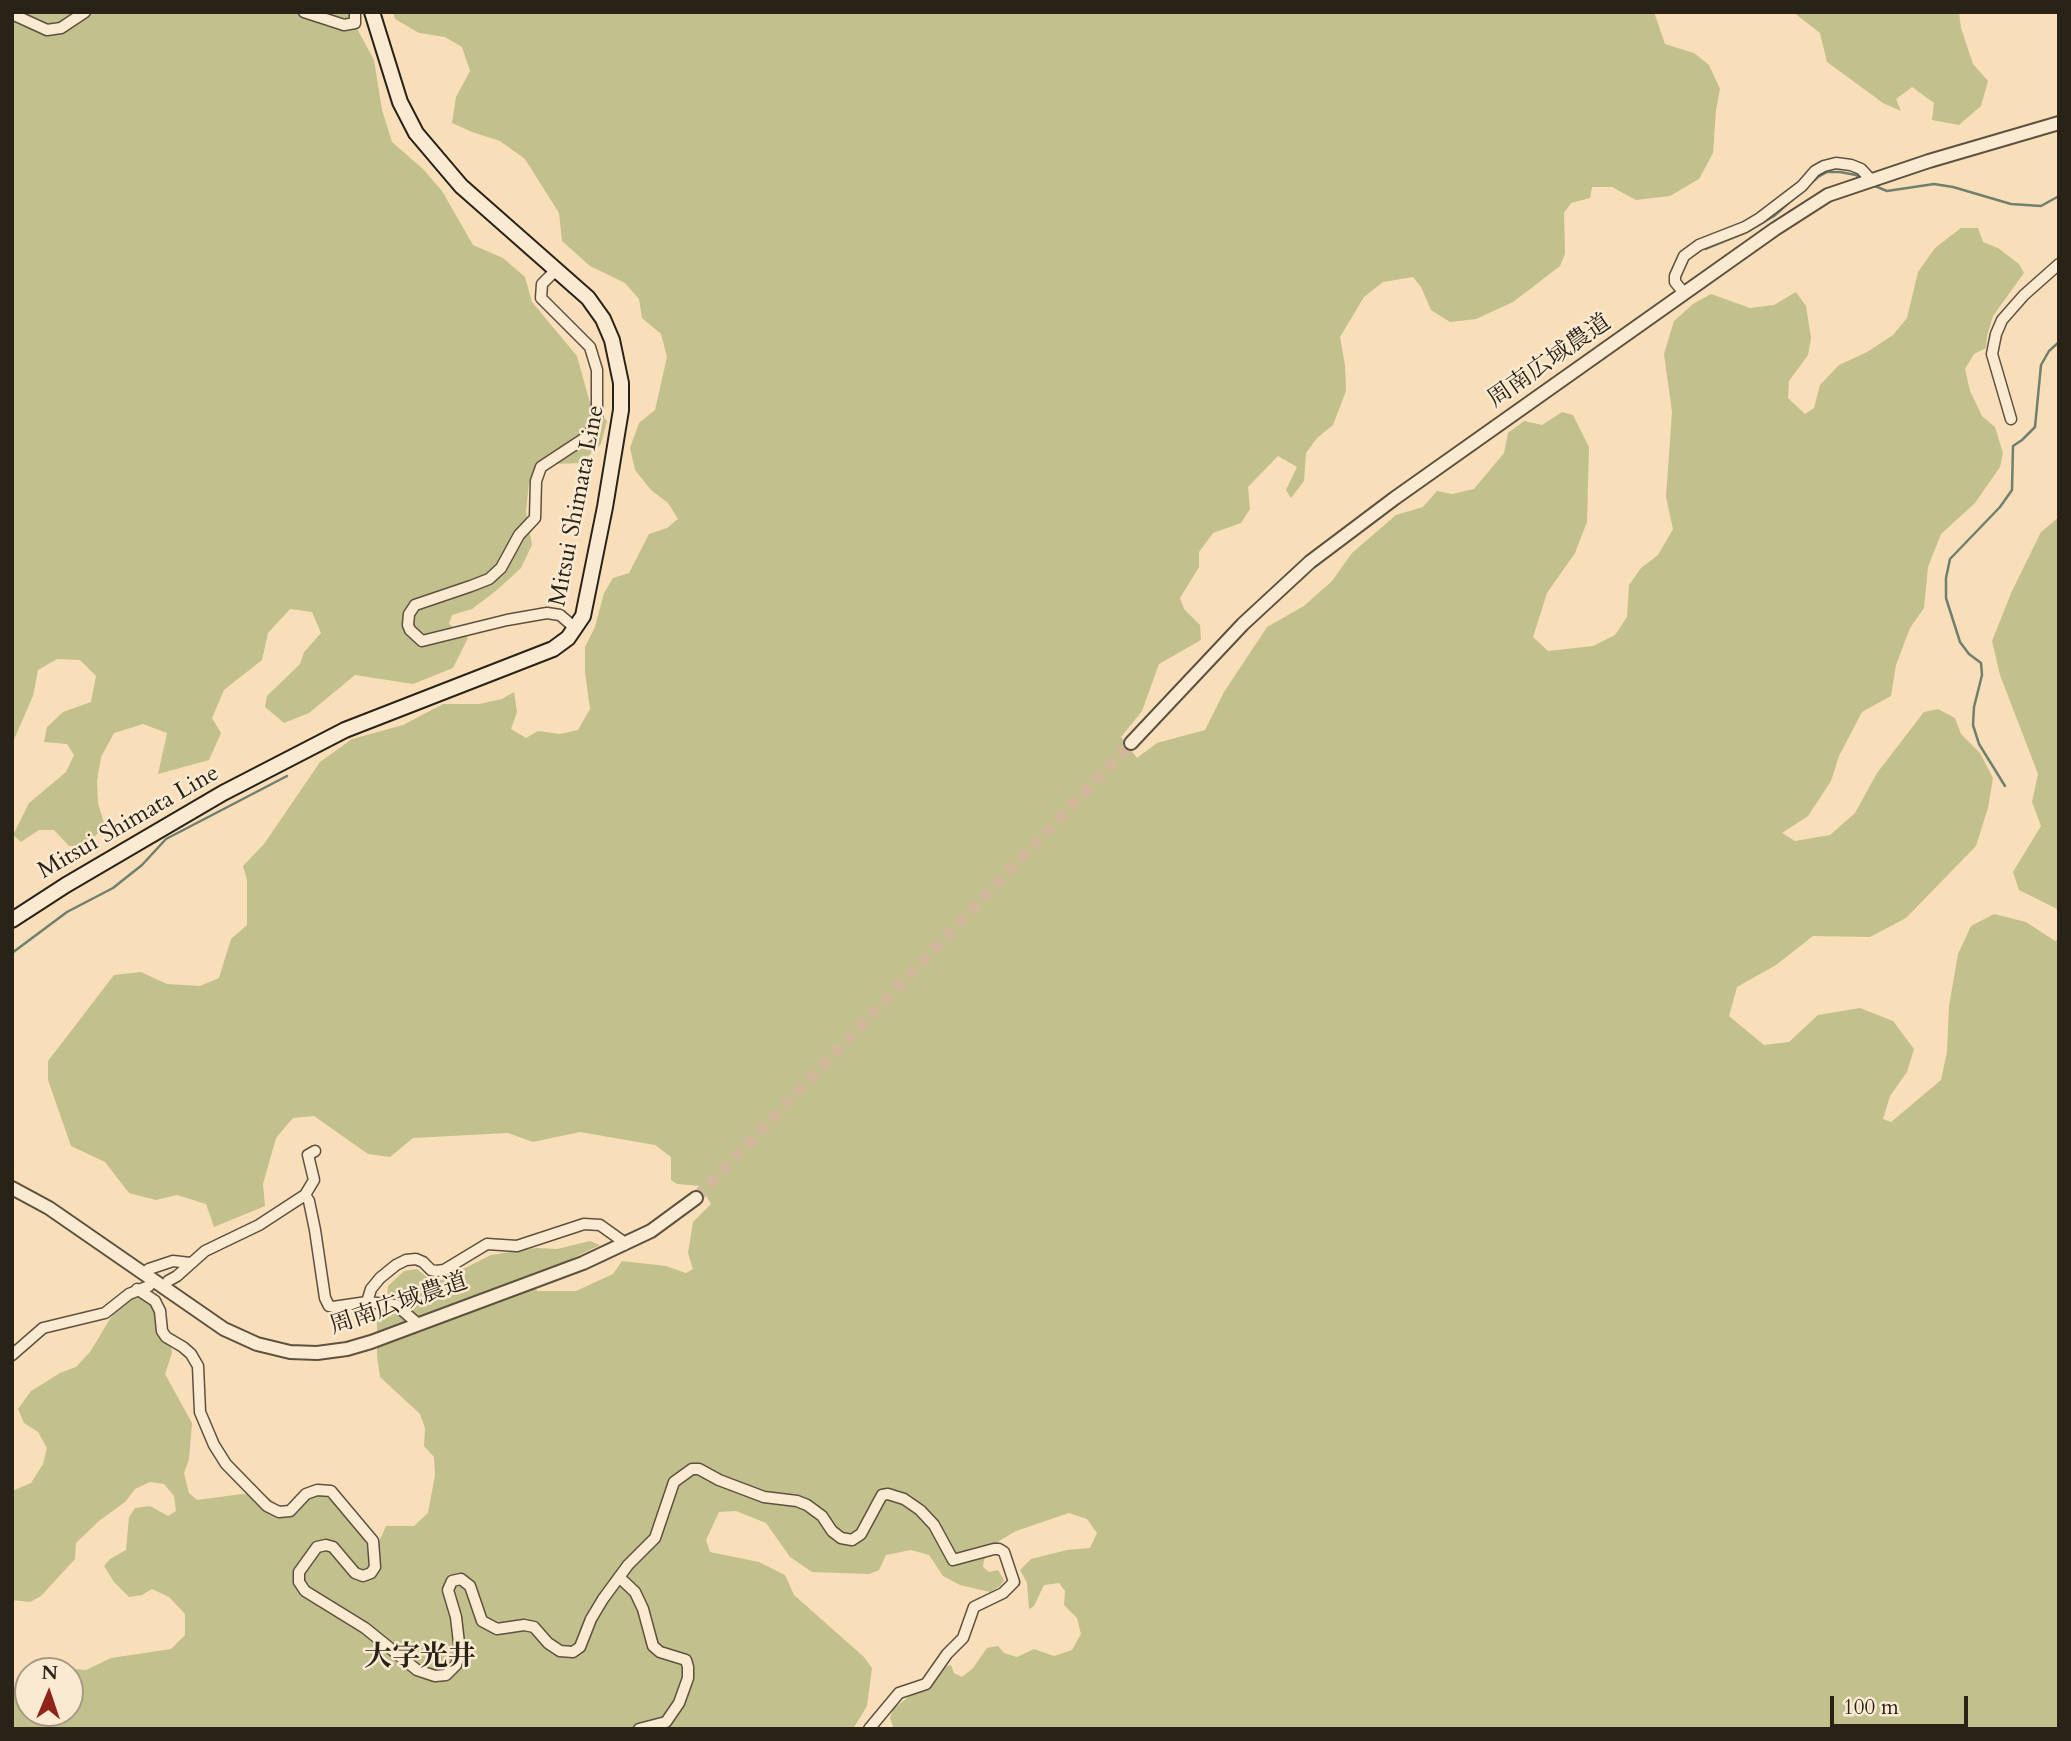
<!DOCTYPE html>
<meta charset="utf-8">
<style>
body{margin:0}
#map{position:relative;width:2071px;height:1741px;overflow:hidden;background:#f8dfb9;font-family:Cardo,serif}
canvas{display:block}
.frame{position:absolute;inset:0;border:14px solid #292217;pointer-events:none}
.north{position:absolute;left:14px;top:1657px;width:70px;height:70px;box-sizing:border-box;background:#faead2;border:2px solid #a69a87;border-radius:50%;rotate:2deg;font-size:19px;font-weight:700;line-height:28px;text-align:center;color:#292217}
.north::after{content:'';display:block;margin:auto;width:24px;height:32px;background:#8f2418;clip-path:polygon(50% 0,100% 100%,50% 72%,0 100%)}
.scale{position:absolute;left:1830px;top:1696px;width:138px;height:32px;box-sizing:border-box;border:4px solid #292217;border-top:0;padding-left:9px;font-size:21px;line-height:24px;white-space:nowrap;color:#292217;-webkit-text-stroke:5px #faead2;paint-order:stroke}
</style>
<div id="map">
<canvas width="2071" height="1741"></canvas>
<div class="frame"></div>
<div class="north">N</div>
<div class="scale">100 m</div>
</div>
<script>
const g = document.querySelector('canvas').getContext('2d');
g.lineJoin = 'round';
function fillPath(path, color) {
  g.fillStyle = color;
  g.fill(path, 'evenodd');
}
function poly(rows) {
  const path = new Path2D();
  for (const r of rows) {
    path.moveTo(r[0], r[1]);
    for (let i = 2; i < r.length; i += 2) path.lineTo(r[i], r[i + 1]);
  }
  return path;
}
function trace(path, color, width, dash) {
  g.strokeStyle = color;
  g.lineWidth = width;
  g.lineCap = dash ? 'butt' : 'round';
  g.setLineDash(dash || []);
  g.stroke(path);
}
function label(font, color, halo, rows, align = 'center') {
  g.font = font + ' Cardo,"Noto Serif JP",serif';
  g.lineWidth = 5;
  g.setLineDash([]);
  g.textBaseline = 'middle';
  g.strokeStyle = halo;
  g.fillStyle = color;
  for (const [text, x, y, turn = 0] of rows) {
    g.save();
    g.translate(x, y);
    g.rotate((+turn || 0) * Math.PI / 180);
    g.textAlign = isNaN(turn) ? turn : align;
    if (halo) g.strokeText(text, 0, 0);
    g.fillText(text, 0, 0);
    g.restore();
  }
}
const green = poly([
 [12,12,348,12,374,60,382,110,392,142,423,169,442,191,473,245,503,258,525,277,532,302,577,356,590,403,607,421,601,444,581,463,554,464,529,482,526,512,532,545,521,568,497,590,472,609,452,615,449,624,468,638,453,668,413,684,355,675,309,713,284,723,265,707,267,696,300,664,304,652,321,633,312,612,290,609,268,633,262,660,224,690,212,718,221,733,209,760,158,774,167,733,143,724,114,733,101,757,97,781,98,803,105,826,86,845,69,846,54,830,39,830,21,842,13,835,29,803,66,772,74,755,67,744,44,742,47,727,63,712,91,702,96,676,80,660,57,659,38,670,33,696,12,744],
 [393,12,1654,12,1665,44,1694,53,1709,65,1720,89,1716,110,1713,153,1699,179,1670,196,1636,200,1612,187,1592,187,1590,198,1571,203,1564,213,1565,254,1560,266,1513,302,1476,319,1450,322,1431,310,1421,287,1413,277,1383,282,1364,297,1340,337,1345,365,1346,391,1333,425,1317,438,1306,453,1304,481,1291,498,1286,490,1297,467,1278,456,1248,487,1250,509,1241,523,1213,533,1199,552,1199,567,1180,598,1184,609,1200,625,1201,640,1159,664,1142,711,1121,737,1137,758,1157,743,1205,730,1224,692,1267,627,1304,606,1332,581,1352,553,1396,515,1423,507,1437,491,1452,494,1474,489,1504,453,1508,433,1524,421,1542,425,1562,412,1573,415,1589,447,1587,522,1575,553,1547,593,1533,637,1548,651,1593,646,1615,635,1627,617,1629,585,1641,568,1658,555,1673,529,1666,497,1672,412,1664,354,1674,321,1693,304,1711,294,1750,308,1774,305,1796,292,1806,306,1811,338,1808,355,1789,381,1788,398,1805,414,1814,408,1820,385,1839,365,1867,352,1893,335,1907,318,1918,272,1935,248,1961,228,1978,228,1983,242,1998,248,2019,264,2024,273,1993,316,1987,336,1986,348,1974,354,1965,369,1970,391,1982,416,1995,427,2003,453,2000,467,1975,503,1941,534,1928,567,1924,608,1910,628,1896,665,1891,696,1862,712,1839,756,1831,781,1808,816,1782,833,1795,841,1830,835,1855,813,1877,773,1924,712,1938,709,1955,718,1961,734,1980,753,1993,778,1988,808,1976,846,1906,918,1870,937,1813,936,1776,965,1737,987,1729,1016,1764,1045,1789,1042,1818,1015,1860,1008,1893,1021,1914,1049,1907,1072,1890,1096,1883,1119,1891,1122,1941,1080,1947,1052,1949,1006,1958,954,1971,926,1994,914,2026,922,2055,941,2059,939,2059,1729,894,1729,890,1718,893,1709,911,1695,923,1691,936,1681,944,1667,951,1665,954,1673,962,1677,973,1668,987,1648,998,1646,1004,1653,1017,1657,1034,1649,1054,1656,1072,1650,1081,1634,1077,1618,1064,1605,1065,1591,1059,1583,1044,1585,1034,1606,1029,1609,1027,1583,1020,1570,1031,1559,1067,1550,1090,1548,1097,1533,1087,1519,1069,1513,1016,1531,999,1541,984,1560,983,1567,989,1572,998,1570,1004,1580,1000,1586,990,1592,960,1585,943,1576,929,1555,911,1550,886,1555,879,1570,869,1574,812,1572,790,1557,766,1523,736,1511,719,1512,706,1540,710,1552,759,1562,785,1575,794,1595,864,1657,872,1668,867,1706,853,1729,12,1729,12,1687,28,1682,28,1713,70,1713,70,1671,57,1671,76,1669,86,1670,111,1658,171,1649,185,1635,185,1614,169,1597,152,1589,142,1595,129,1597,114,1582,104,1566,110,1559,126,1550,129,1517,135,1508,150,1506,168,1516,176,1511,174,1496,164,1484,150,1482,135,1489,125,1502,99,1521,76,1543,75,1559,41,1596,30,1602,12,1600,12,1491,31,1483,43,1464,47,1448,38,1432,24,1423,18,1409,31,1391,60,1373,76,1367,90,1352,113,1314,131,1298,141,1296,154,1306,159,1335,171,1346,172,1353,165,1374,192,1423,189,1459,184,1473,189,1493,197,1500,242,1494,268,1497,289,1515,310,1498,321,1494,337,1502,371,1545,379,1542,386,1526,414,1526,428,1513,435,1475,434,1457,424,1446,425,1428,420,1414,380,1377,377,1356,377,1320,386,1312,388,1286,404,1271,417,1269,429,1279,441,1280,491,1255,536,1248,557,1249,590,1241,600,1245,571,1259,531,1274,537,1291,576,1291,613,1274,622,1261,666,1266,686,1273,693,1269,688,1253,693,1222,711,1204,700,1186,677,1184,671,1180,671,1157,655,1145,580,1132,533,1142,508,1133,413,1138,390,1157,368,1154,314,1116,293,1118,276,1138,263,1184,265,1206,214,1227,206,1204,177,1195,156,1200,129,1193,105,1162,71,1146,48,1080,48,1061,114,975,141,972,167,984,200,986,219,978,231,939,247,925,247,880,243,866,264,844,320,762,352,739,403,725,443,704,479,704,502,699,514,692,517,712,511,729,526,738,538,731,560,734,578,730,590,709,585,672,585,647,595,627,604,593,613,578,629,573,649,534,667,528,678,519,668,503,651,490,635,470,630,448,639,423,655,410,667,357,661,334,642,318,639,299,625,283,590,266,562,241,559,213,525,159,500,141,472,132,452,123,456,97,470,71,462,47,445,37,419,33,395,19],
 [1793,12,1959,12,1961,28,1973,64,1988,81,1981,106,1959,125,1932,120,1934,103,1912,87,1896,99,1901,111,1883,103,1827,62,1820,33],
 [2059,517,2059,910,2019,890,2013,872,2041,826,2032,802,2038,774,2000,675,1992,641,2012,591,2041,532]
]);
const stream = poly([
 [1870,184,1887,191,1934,184,1953,187,2011,204,2041,206,2059,196],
 [1705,249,1747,232,1774,216,1818,177,1827,172,1840,172,1856,175,1862,179],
 [2005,786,1979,744,1973,725,1974,707,1982,675,1981,663,1969,654,1960,642,1946,598,1946,578,1950,559,2000,507,2012,490,2013,446,2022,440,2035,427,2041,365,2049,351,2059,342],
 [12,953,67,912,113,888,142,865,166,839,287,776],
 [12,1165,13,1166]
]);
const tertiaryTunnel = poly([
 [696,1198,1131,743]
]);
const minor = poly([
 [304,12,344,25,355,23,355,12],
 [12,14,47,30,61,28,85,12],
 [557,269,542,284,541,298,590,347,597,370,597,416,594,426,588,436,541,467,536,481,535,518,519,535,501,568,489,579,471,586,415,605,409,614,408,625,410,630,422,641,507,620,547,613,560,615,575,628],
 [1684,293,1675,282,1675,276,1684,256,1699,245,1745,227,1760,218,1802,186,1815,171,1824,166,1836,163,1851,165,1861,169,1872,181],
 [2011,419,1992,354,1996,334,2002,320,2024,295,2059,264],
 [305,1195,309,1201,315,1230,325,1298,329,1306,333,1307,367,1302,396,1305,417,1323],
 [144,1273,149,1269,173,1261,190,1263],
 [168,1281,177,1276,205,1251,259,1225,305,1195,314,1180,308,1155,315,1151],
 [137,1289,155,1301,160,1311,162,1331,166,1337,183,1347,191,1354,198,1366,200,1412,214,1445,226,1464,267,1506,279,1512,290,1511,306,1494,317,1490,331,1491,373,1541,375,1567,371,1573,363,1576,355,1573,333,1547,326,1545,317,1547,299,1572,299,1582,305,1591,365,1628,417,1670,435,1676,446,1675,456,1665,460,1652,456,1617,448,1590,452,1581,461,1579,470,1586,482,1621,497,1629,524,1625,534,1627,548,1643,560,1651,573,1652,580,1647,591,1619,603,1599,628,1565,655,1538,674,1482,692,1469,699,1469,719,1480,764,1497,797,1501,807,1505,822,1516,832,1531,841,1538,852,1540,861,1534,882,1495,888,1494,904,1499,920,1510,934,1525,953,1560,994,1549,999,1549,1004,1552,1014,1582,1003,1593,974,1607,963,1638,947,1654,926,1684,899,1693,869,1729],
 [367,1302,371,1289,380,1278,396,1265,406,1260,416,1259,423,1262,431,1270,436,1271,444,1270,487,1244,517,1246,584,1224,600,1225,621,1240,624,1245],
 [12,1355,43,1328,105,1313,129,1294,149,1286],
 [619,1577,635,1592,643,1609,653,1646,660,1652,686,1660,688,1667,688,1678,679,1703,666,1722,639,1729]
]);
const tertiary = poly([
 [1131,743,1243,624,1310,562,1395,498,1775,229,1828,195,1929,161,2059,123],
 [12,1188,49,1208,224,1329,257,1344,290,1352,317,1353,347,1349,371,1342,583,1263,651,1231,696,1198]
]);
const secondary = poly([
 [12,920,66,885,223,793,345,730,553,649,568,638,583,616,605,507,621,410,621,383,612,340,603,319,588,298,461,186,416,133,400,102,372,12]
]);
const streetNames = [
 ["周南広域農道",1550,362,-35],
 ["Mitsui Shimata Line",578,506,-79],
 ["Mitsui Shimata Line",129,823,-30],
 ["周南広域農道",399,1305,-19]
];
const quarterNames = [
 ["大字光井",420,1659]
];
fillPath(green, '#c2c08c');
trace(stream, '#6f7f70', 2.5);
trace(tertiaryTunnel, '#cfb999', 12, [12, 6]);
trace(minor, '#5d5140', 13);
trace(tertiary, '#5d5140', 16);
trace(secondary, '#292217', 18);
trace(minor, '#faead2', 10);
trace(tertiary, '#faead2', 12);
trace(secondary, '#faead2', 14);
label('24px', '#292217', '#faead2', streetNames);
label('bold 28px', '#292217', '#faead2', quarterNames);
</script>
